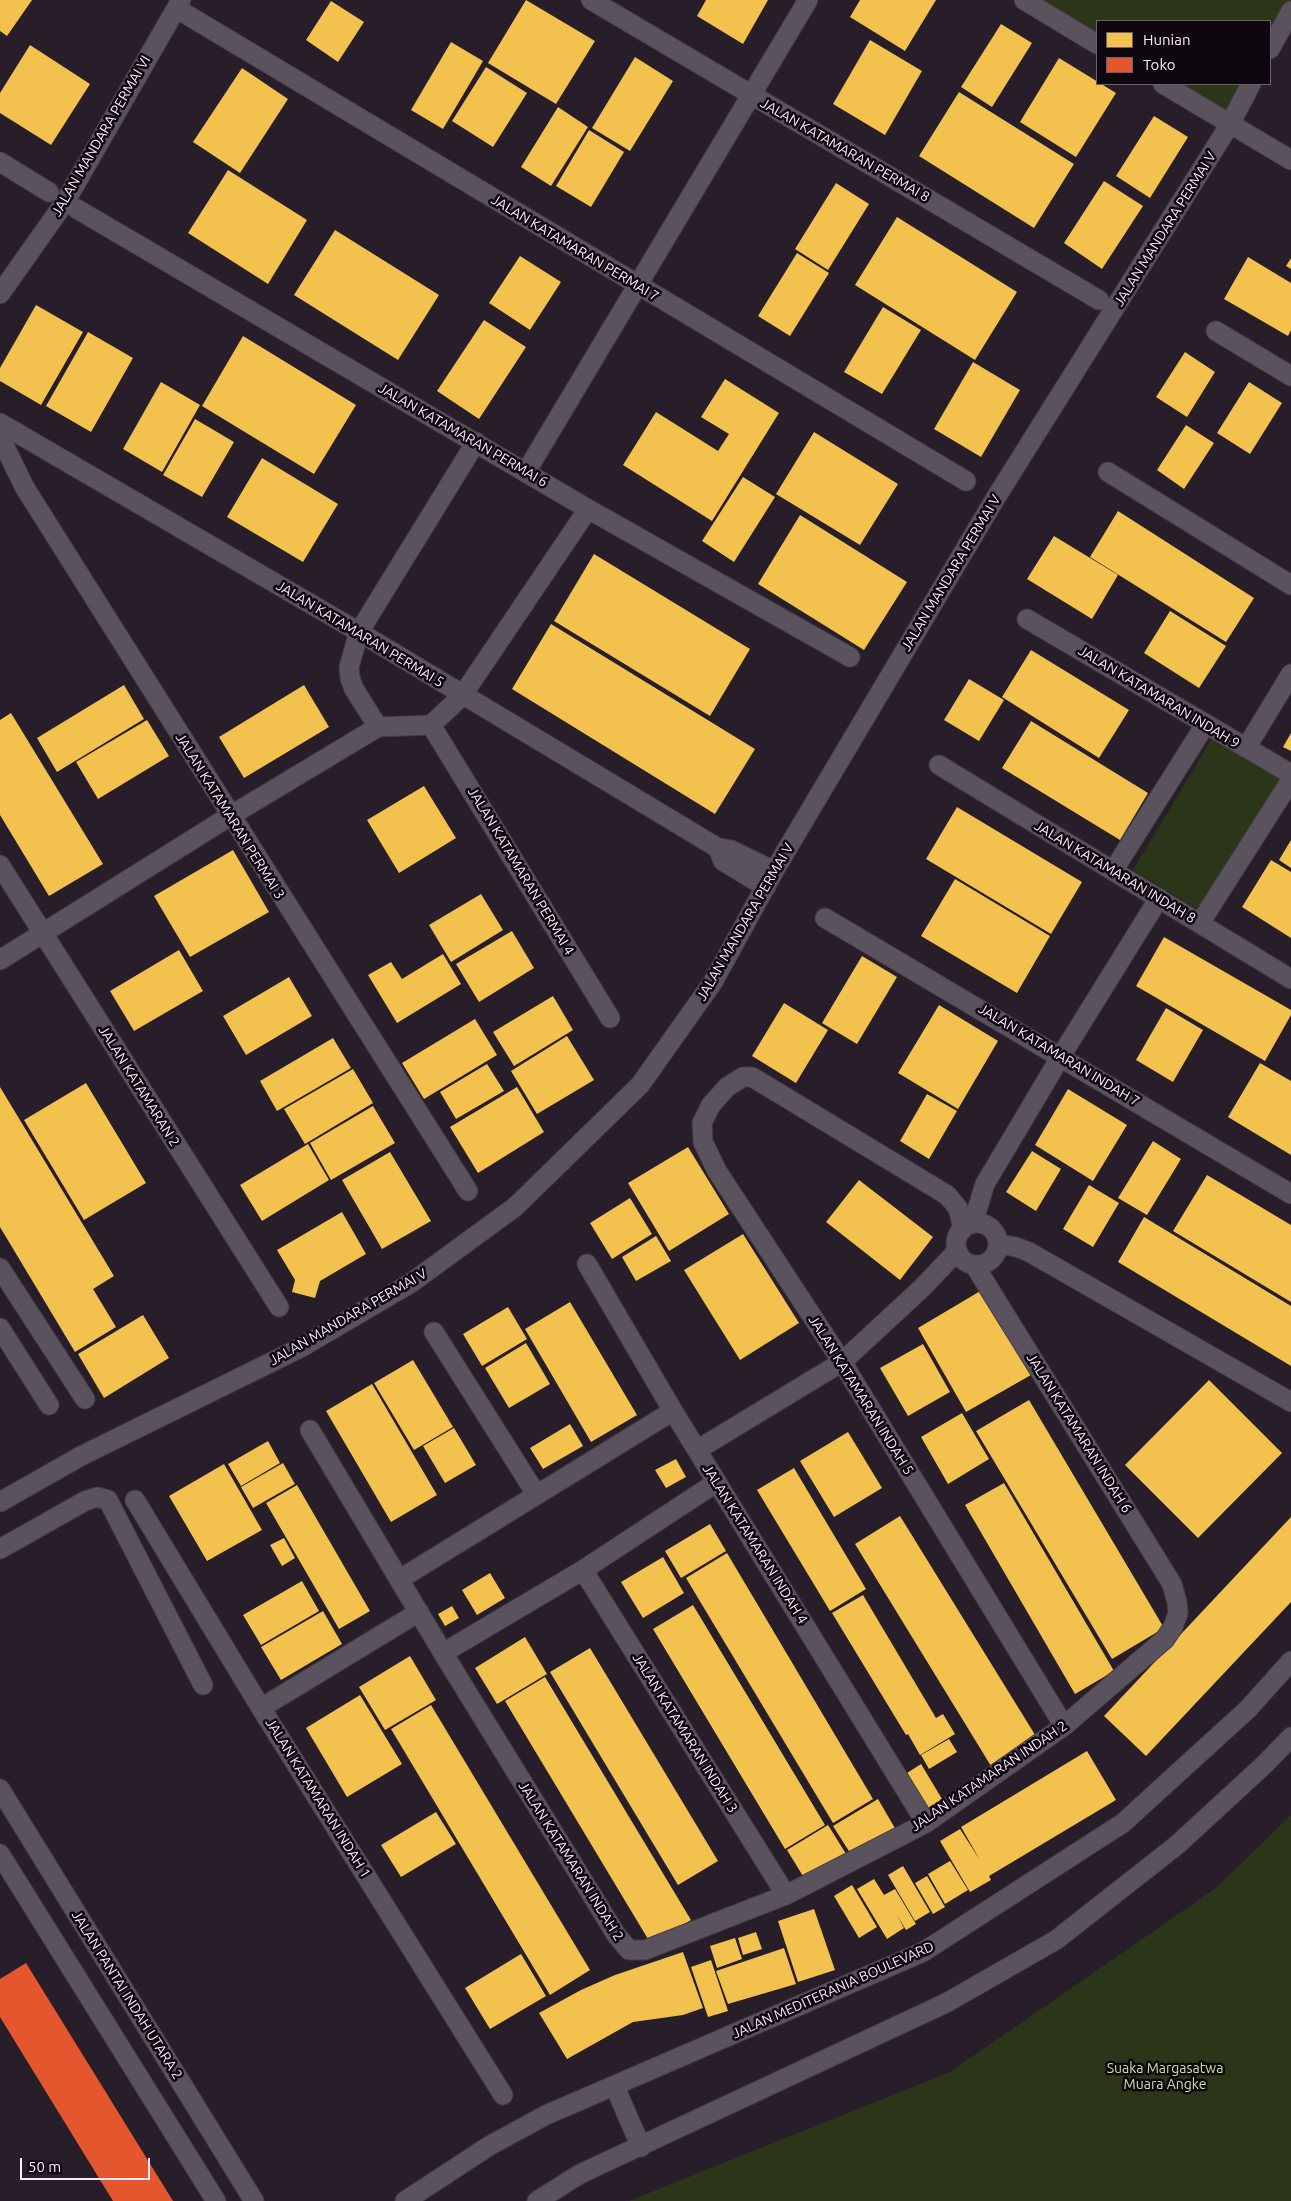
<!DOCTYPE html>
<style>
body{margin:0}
#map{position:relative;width:1291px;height:2201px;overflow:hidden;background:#281e29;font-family:Ubuntu,sans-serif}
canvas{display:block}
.legend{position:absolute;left:1096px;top:20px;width:175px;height:65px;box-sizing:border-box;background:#0f0710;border:1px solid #6c626d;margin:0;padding:6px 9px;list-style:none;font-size:15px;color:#f8ebf9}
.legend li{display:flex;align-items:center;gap:10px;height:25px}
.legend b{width:25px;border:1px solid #6c626d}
.scale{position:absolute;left:20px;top:2158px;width:130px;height:22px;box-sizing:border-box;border:2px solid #f8ebf9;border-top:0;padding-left:6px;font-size:15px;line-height:18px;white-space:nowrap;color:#f8ebf9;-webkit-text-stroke:4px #0f0710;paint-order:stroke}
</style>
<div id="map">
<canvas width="1291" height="2201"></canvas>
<ul class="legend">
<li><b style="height:14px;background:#f2c14e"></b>Hunian</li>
<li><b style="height:14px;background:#e4572e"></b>Toko</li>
</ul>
<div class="scale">50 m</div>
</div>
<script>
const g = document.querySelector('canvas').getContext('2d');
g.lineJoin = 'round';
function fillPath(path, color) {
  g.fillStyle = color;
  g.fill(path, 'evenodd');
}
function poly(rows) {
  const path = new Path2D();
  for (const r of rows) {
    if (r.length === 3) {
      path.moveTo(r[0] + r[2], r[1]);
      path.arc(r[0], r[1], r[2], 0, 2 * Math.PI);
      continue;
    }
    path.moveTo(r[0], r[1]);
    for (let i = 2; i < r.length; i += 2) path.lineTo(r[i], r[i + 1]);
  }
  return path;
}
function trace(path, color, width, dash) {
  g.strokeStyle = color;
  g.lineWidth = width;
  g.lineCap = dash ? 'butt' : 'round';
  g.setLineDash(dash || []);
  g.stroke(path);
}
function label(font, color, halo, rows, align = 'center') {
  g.font = font + ' Ubuntu,sans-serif';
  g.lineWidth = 5;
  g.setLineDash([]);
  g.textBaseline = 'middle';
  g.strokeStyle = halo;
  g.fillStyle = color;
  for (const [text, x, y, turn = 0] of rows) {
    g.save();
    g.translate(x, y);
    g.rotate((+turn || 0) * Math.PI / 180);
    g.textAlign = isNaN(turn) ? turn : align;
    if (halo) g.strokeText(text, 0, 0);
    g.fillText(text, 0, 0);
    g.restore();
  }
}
const green = poly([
 [1041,0,1291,0,1291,18,1270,54,1270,21,1097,21,1097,33],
 [1181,84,1252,84,1233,115],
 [1213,737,1286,782,1207,915,1133,870],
 [1291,1815,1291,2201,629,2201,950,2072,1216,1888]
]);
const homes = poly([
 [0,0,32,0,7,36,0,31],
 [526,0,595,41,556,104,488,63],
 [706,0,768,0,743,44,697,16],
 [860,0,936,0,905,51,850,17],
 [331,1,364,22,338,62,306,40],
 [1001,24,1032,43,992,107,961,87],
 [870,40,922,71,885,135,833,104],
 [451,42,483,61,443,129,411,110],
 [30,45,90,84,51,145,0,113,0,93],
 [635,57,673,81,630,151,592,128],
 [1059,58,1116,93,1076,157,1020,122],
 [486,67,527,93,493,147,452,121],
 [242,68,288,99,240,173,193,142],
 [959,92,1074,164,1034,228,919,156],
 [558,107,588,127,551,186,521,167],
 [1154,116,1188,137,1150,198,1116,176],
 [589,130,624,152,591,207,556,186],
 [228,170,307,220,268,284,188,233],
 [1104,181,1143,206,1102,269,1064,243],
 [836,183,869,204,828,270,795,249],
 [897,217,1017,292,975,360,855,285],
 [335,230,439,295,398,360,294,295],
 [797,253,829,273,790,336,758,316],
 [520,256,561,282,530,330,489,303],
 [1248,257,1291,283,1291,330,1288,336,1224,299],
 [1291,258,1291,269,1286,266],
 [36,305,83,332,41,405,0,381,0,368],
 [883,307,921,330,882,394,844,372],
 [484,320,526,347,479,419,437,391],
 [88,332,133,358,91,432,46,406],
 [243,336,356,405,314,474,202,406],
 [1185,352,1215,372,1187,417,1156,397],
 [973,362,1020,390,981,457,934,429],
 [725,379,779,413,712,521,623,465,656,412,718,451,729,434,701,417],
 [161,382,200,405,162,472,123,449],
 [1249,382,1282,403,1250,454,1217,433],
 [195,419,234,442,202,497,163,475],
 [1186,425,1214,443,1184,489,1157,470],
 [814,432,898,484,860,545,776,494],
 [262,458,338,504,303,562,227,517],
 [743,477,775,497,734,562,702,541],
 [1118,511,1254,598,1226,642,1090,557],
 [800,515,907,582,864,650,758,584],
 [1054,536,1118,575,1092,619,1027,579],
 [594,554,750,649,710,716,554,621],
 [1170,611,1226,646,1199,688,1144,653],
 [551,624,755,749,715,814,512,689],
 [1031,650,1129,710,1099,758,1002,697],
 [969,679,1004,700,979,741,944,720],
 [124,685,144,719,57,772,37,738],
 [304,685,329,727,244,778,219,737],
 [11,713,103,864,49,896,0,815,0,720],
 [147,720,169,756,98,799,76,762],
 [1031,721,1148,793,1120,840,1002,768],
 [1291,733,1291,751,1283,747],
 [424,786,456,838,399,873,367,820],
 [957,807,1082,882,1051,934,926,859],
 [1291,840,1291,868,1279,860],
 [233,850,269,912,190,957,154,896],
 [1271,860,1291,872,1291,938,1242,907],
 [955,879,1050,936,1017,993,921,936],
 [481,894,503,930,451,962,429,925],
 [512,931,534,968,479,1002,456,964],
 [1164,937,1291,1010,1291,1015,1265,1061,1136,986],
 [179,950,203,991,134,1031,110,991],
 [443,954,461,984,397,1023,368,975,391,962,402,979],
 [862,956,897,977,857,1044,822,1023],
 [289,977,312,1016,246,1055,223,1016],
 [553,996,573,1030,514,1066,493,1032],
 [784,1003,828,1030,796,1083,752,1056],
 [939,1005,998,1041,958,1109,898,1073],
 [1166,1008,1203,1030,1173,1082,1136,1060],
 [475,1019,497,1055,424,1099,402,1063],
 [567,1036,594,1080,537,1114,511,1071],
 [333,1038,351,1068,277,1111,260,1081],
 [1260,1063,1291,1081,1291,1155,1228,1117],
 [487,1064,504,1091,456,1119,440,1092],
 [353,1069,373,1103,305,1144,284,1109],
 [86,1083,146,1183,84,1220,24,1120],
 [0,1087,114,1276,93,1289,116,1327,75,1352,0,1227],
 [517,1087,544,1132,478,1173,450,1127],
 [1068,1089,1127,1125,1093,1181,1035,1145],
 [927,1094,957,1111,929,1159,900,1141],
 [373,1106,395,1143,331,1180,310,1143],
 [1153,1141,1181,1159,1147,1215,1118,1198],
 [308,1144,329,1180,262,1221,240,1185],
 [688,1147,729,1214,669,1251,628,1183],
 [1032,1151,1061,1169,1036,1211,1006,1192],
 [390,1152,431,1221,382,1249,342,1180],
 [1207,1175,1291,1225,1291,1302,1173,1231],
 [859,1180,933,1237,900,1280,826,1222],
 [1089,1185,1119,1203,1093,1247,1063,1229],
 [630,1198,652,1234,612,1259,590,1223],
 [342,1212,366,1254,320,1281,315,1298,292,1292,295,1280,277,1250],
 [1144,1217,1291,1306,1291,1366,1118,1262],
 [743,1234,799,1323,740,1360,684,1270],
 [656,1236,671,1261,636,1281,622,1257],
 [982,1290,1031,1375,966,1412,918,1328],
 [570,1302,637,1415,591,1442,525,1329],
 [508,1307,527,1339,482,1366,463,1334],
 [143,1315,169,1358,104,1398,78,1354],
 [526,1343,550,1384,509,1408,485,1368],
 [923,1344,950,1392,908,1416,880,1368],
 [413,1360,453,1427,414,1450,374,1383],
 [1209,1380,1282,1453,1198,1538,1125,1465],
 [372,1384,437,1495,391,1522,326,1411],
 [1029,1400,1164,1628,1112,1659,976,1431],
 [962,1413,989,1459,948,1484,921,1437],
 [570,1424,583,1446,543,1469,530,1448],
 [454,1428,476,1465,445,1483,423,1446],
 [848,1432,882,1488,834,1517,800,1461],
 [268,1441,280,1463,241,1486,228,1464],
 [676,1459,686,1477,666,1488,655,1470],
 [283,1463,295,1484,253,1508,241,1487],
 [224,1464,262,1530,207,1561,169,1496],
 [794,1468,866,1589,830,1611,757,1490],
 [1004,1483,1114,1671,1075,1694,965,1505],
 [297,1485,370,1611,339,1629,266,1503],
 [900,1516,1037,1738,991,1766,855,1544],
 [1291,1517,1291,1602,1146,1756,1104,1716],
 [710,1524,726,1551,681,1578,665,1551],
 [284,1538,295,1558,282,1566,270,1545],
 [727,1553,873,1799,833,1823,686,1578],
 [663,1557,684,1593,643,1618,621,1582],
 [490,1573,505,1598,477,1615,462,1590],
 [302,1581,319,1611,261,1645,243,1615],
 [863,1595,936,1718,943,1714,955,1734,920,1755,908,1734,906,1735,832,1613],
 [693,1605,825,1825,785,1849,653,1629],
 [452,1606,459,1618,445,1626,438,1614],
 [323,1611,342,1644,281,1680,261,1647],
 [525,1637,547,1674,497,1704,475,1668],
 [590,1648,718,1861,678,1885,550,1672],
 [410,1656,436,1700,385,1730,359,1687],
 [545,1677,691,1920,651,1944,505,1701],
 [360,1695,402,1764,347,1797,306,1728],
 [431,1705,590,1970,550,1995,391,1729],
 [949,1739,957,1752,929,1769,921,1755],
 [1087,1751,1116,1800,989,1876,991,1880,970,1892,940,1841,960,1829,980,1860,961,1827],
 [921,1764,942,1799,925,1810,904,1775],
 [878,1799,896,1830,852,1856,833,1826],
 [436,1812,456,1844,401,1877,381,1845],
 [828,1825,848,1857,806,1881,787,1850],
 [950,1861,968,1890,945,1904,928,1874],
 [903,1866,930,1912,915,1921,888,1875],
 [927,1876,945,1907,933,1914,915,1883],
 [874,1879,884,1895,895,1889,916,1924,906,1930,897,1915,904,1928,887,1939,857,1889],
 [852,1885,877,1927,859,1938,834,1896],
 [814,1909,835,1970,798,1982,778,1921],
 [756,1932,762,1949,743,1955,738,1938],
 [735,1938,742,1959,717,1968,710,1946],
 [784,1948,796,1984,728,2004,716,1971],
 [683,1952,703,2008,683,2015,633,2022,567,2059,539,2013,581,1990,615,1975],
 [521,1954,546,1996,490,2029,465,1988],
 [711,1960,728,2011,708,2017,691,1967]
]);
const shops = poly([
 [26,1963,173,2201,113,2201,0,2017,0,1979]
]);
const minor = poly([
 [591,0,1099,300],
 [1024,0,1097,44],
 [184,13,966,481],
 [1270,49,1291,11],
 [1163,84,1291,160],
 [0,162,49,192],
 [77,209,588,509,850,657],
 [0,294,65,202,181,0],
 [1216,331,1291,376],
 [0,423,359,632,718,848,731,850,774,871],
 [0,437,25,488,468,1191],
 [476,442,359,632,349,667,350,678,354,689,378,727,431,725,462,696,588,509],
 [526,472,808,0],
 [1108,472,1291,585],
 [1027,619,1291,774],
 [431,725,610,1018],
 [1246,748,1291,674],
 [939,765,1291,979],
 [718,848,723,861,766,887],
 [0,865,279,1307],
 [1113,871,1205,725],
 [825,918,1291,1194],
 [1200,923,1291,780],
 [0,960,230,816,378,727],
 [977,1244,21],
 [973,1223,985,1184,1061,1056,1159,898],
 [963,1229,958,1208,947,1195,752,1077,743,1077,727,1087,711,1105,702,1123,703,1142,717,1171,842,1362,1064,1726],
 [999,1244,1016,1247,1029,1252,1291,1402],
 [587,1264,673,1411,926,1823],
 [0,1268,85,1399],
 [0,1328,49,1405],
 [434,1332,536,1494],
 [310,1430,443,1653,617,1936,629,1950,645,1950,786,1895,926,1823,1064,1726,1165,1639,1173,1627,1178,1613,1177,1602,1172,1584,975,1266],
 [697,1450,842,1362,923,1287,957,1251],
 [135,1500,261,1708,503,2095],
 [0,1502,81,1456,302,1347,411,1283,515,1207,640,1085,713,982,774,871,995,499,1230,124,1251,84],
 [0,1549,85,1501,97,1497,108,1500,203,1685],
 [583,1570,786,1895],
 [400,1579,673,1411],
 [443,1653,583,1570,717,1482],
 [261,1708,419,1612],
 [0,1789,254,2201],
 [0,1854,216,2201],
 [615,2087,641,2147],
 [405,2201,489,2146,546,2115,923,1952,1123,1823,1248,1709,1291,1661],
 [537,2201,580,2174,946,2003,1056,1940,1177,1845,1266,1763,1291,1737]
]);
const streetNames = [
 ["JALAN MANDARA PERMAI VI",101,136,-60],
 ["JALAN KATAMARAN PERMAI 8",845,150,30],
 ["JALAN MANDARA PERMAI V",1165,229,-58],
 ["JALAN KATAMARAN PERMAI 7",575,248,31],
 ["JALAN KATAMARAN PERMAI 6",463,435,30],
 ["JALAN MANDARA PERMAI V",951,573,-59],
 ["JALAN KATAMARAN PERMAI 5",360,634,31],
 ["JALAN KATAMARAN INDAH 9",1159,697,31],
 ["JALAN KATAMARAN PERMAI 3",230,816,58],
 ["JALAN KATAMARAN PERMAI 4",521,871,59],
 ["JALAN KATAMARAN INDAH 8",1115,872,31],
 ["JALAN MANDARA PERMAI V",745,922,-60],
 ["JALAN KATAMARAN INDAH 7",1059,1055,31],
 ["JALAN KATAMARAN 2",139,1086,58],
 ["JALAN MANDARA PERMAI V",348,1317,-30],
 ["JALAN KATAMARAN INDAH 5",861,1395,58],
 ["JALAN KATAMARAN INDAH 6",1079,1433,58],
 ["JALAN KATAMARAN INDAH 4",755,1544,58],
 ["JALAN KATAMARAN INDAH 3",685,1733,58],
 ["JALAN KATAMARAN INDAH 2",989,1776,-34],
 ["JALAN KATAMARAN INDAH 1",318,1798,58],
 ["JALAN KATAMARAN INDAH 2",571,1861,58],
 ["JALAN MEDITERANIA BOULEVARD",833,1990,-24],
 ["JALAN PANTAI INDAH UTARA 2",127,1995,58]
];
const parkNames = [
 ["Suaka Margasatwa",1165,2068],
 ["Muara Angke",1165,2084]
];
fillPath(green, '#2b3618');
fillPath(homes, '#f2c14e');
fillPath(shops, '#e4572e');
trace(minor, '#423a43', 21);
trace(minor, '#5a525c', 19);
label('14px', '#f8ebf9', '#0f0710', streetNames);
label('14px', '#c5e49f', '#0f0710', parkNames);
</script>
